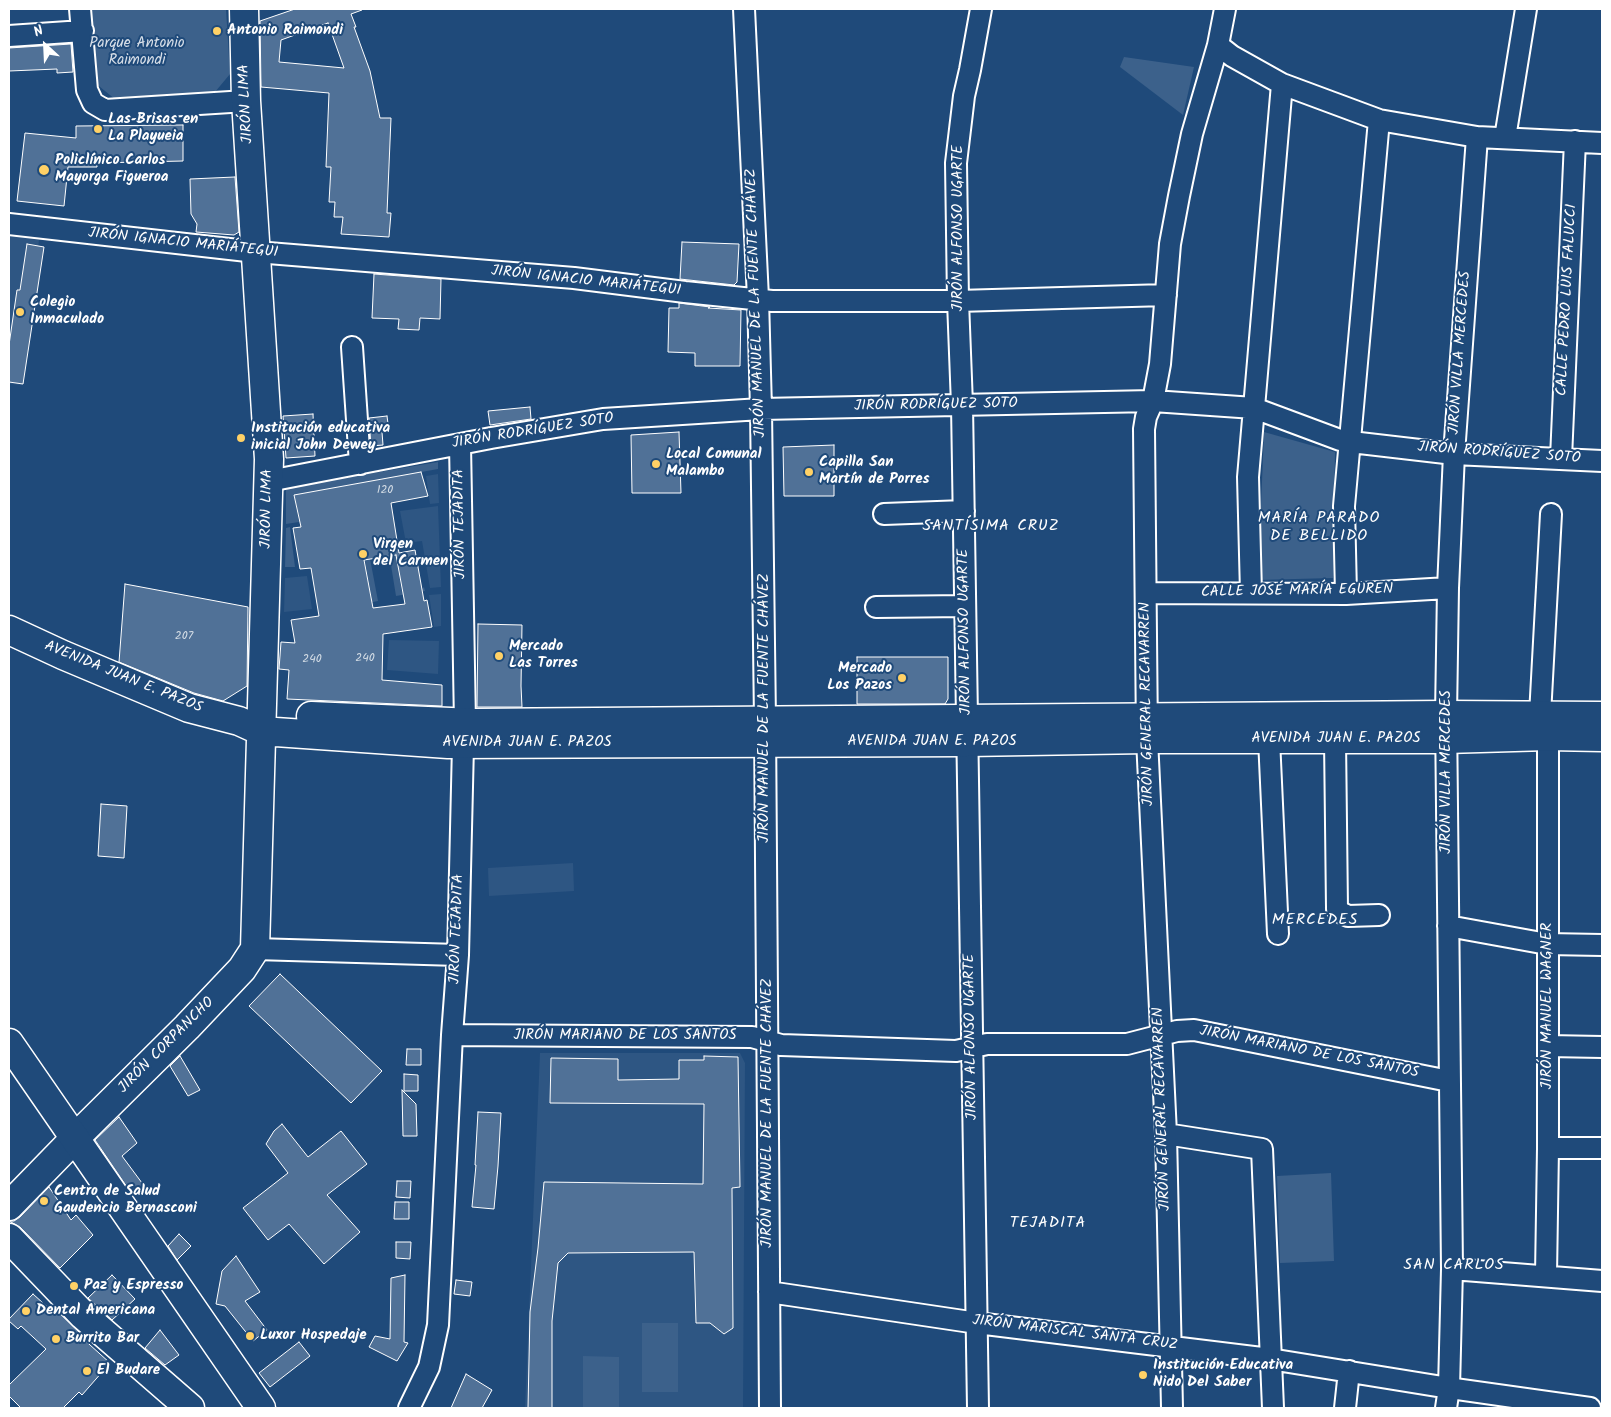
<!DOCTYPE html>
<meta charset="utf-8">
<style>
body{margin:0}
#map{position:relative;width:1611px;height:1417px;overflow:hidden;background:#1f4a7a;font-family:Kalam,sans-serif}
canvas{display:block}
.frame{position:absolute;inset:0;border:10px solid #fff;pointer-events:none}
.north{position:absolute;left:20px;top:20px;width:50px;height:50px;-webkit-text-stroke:4px #1f4a7a;paint-order:stroke;rotate:335deg;font-size:14px;font-weight:700;line-height:20px;text-align:center;color:#fff}
.north::after{content:'';display:block;margin:auto;width:18px;height:22px;background:#fff;clip-path:polygon(50% 0,100% 100%,50% 72%,0 100%)}
</style>
<div id="map">
<canvas width="1611" height="1417"></canvas>
<div class="frame"></div>
<div class="north">N</div>
</div>
<script>
const g = document.querySelector('canvas').getContext('2d');
g.lineJoin = 'round';
function fillPath(path, color) {
  g.fillStyle = color;
  g.fill(path, 'evenodd');
}
function poly(rows) {
  const path = new Path2D();
  for (const r of rows) {
    path.moveTo(r[0], r[1]);
    for (let i = 2; i < r.length; i += 2) path.lineTo(r[i], r[i + 1]);
  }
  return path;
}
function trace(path, color, width, dash) {
  g.strokeStyle = color;
  g.lineWidth = width;
  g.lineCap = dash ? 'butt' : 'round';
  g.setLineDash(dash || []);
  g.stroke(path);
}
function label(font, color, halo, rows, align = 'center') {
  g.font = font + ' Kalam,sans-serif';
  g.lineWidth = 4;
  g.setLineDash([]);
  g.textBaseline = 'middle';
  g.strokeStyle = halo;
  g.fillStyle = color;
  for (const [text, x, y, turn = 0] of rows) {
    g.save();
    g.translate(x, y);
    g.rotate((+turn || 0) * Math.PI / 180);
    g.textAlign = isNaN(turn) ? turn : align;
    if (halo) g.strokeText(text, 0, 0);
    g.fillText(text, 0, 0);
    g.restore();
  }
}
const built = poly([
 [9,236,39,240,23,385,9,384],
 [438,474,439,503,430,504,426,476],
 [438,506,441,587,430,588,422,541,406,543,400,511],
 [307,576,312,609,284,612,285,578],
 [441,594,441,626,434,627,429,595],
 [389,640,439,641,438,674,387,670],
 [573,863,574,891,489,896,488,868],
 [540,1053,740,1053,745,1063,743,1408,525,1408]
]);
const green = poly([
 [87,9,226,9,230,74,215,92,116,100,94,82],
 [1124,57,1194,67,1183,115,1120,67],
 [1264,432,1335,452,1333,578,1258,580],
 [438,462,438,469,294,495,299,522,286,524,286,488],
 [368,525,396,555,402,593,422,589,424,587,425,591,396,596,390,559,375,561],
 [290,527,295,567,285,567,286,528],
 [368,548,378,601,351,606,353,603,372,600,365,561,355,562],
 [1331,1173,1334,1261,1280,1263,1277,1176],
 [642,1323,678,1323,678,1392,642,1392],
 [583,1356,619,1357,619,1408,583,1408]
]);
const building = poly([
 [295,9,362,9,362,10,351,14,356,27,354,27,370,71,380,118,391,118,387,213,391,213,389,237,341,234,343,217,334,217,335,202,329,202,331,167,326,167,329,93,261,87,260,21,295,9],
 [328,23,344,68,279,62,281,40,328,23],
 [71,44,73,72,57,73,57,69,9,71,9,48,71,44],
 [183,125,183,161,97,163,97,167,68,167,64,206,17,201,25,133,76,138,76,126,183,125],
 [235,177,239,232,234,235,196,232,197,224,191,214,190,179,235,177],
 [682,242,739,244,737,282,734,285,680,279,682,242],
 [27,244,44,247,23,384,9,382,9,345,17,290,20,290,27,244],
 [374,274,441,279,440,319,420,318,419,330,398,329,399,319,372,318,374,274],
 [679,303,710,307,708,308,741,310,740,366,695,366,695,353,668,352,669,308,679,308,679,303],
 [530,407,531,419,490,425,488,411,530,407],
 [313,414,315,456,286,458,283,416,313,414],
 [387,416,389,431,382,432,383,445,371,446,369,418,387,416],
 [679,432,681,493,632,493,631,435,679,432],
 [834,445,834,496,784,496,783,447,834,445],
 [421,472,428,496,391,503,399,553,415,550,424,601,427,600,432,627,383,634,382,680,442,685,442,706,287,699,289,670,279,669,281,642,295,643,291,620,319,616,311,568,300,569,293,528,301,527,294,495,421,472],
 [396,555,405,604,373,608,364,560,396,555],
 [125,584,248,607,247,686,223,701,194,693,119,662,125,584],
 [478,624,522,625,521,686,522,707,477,707,478,624],
 [857,657,948,657,948,699,945,704,857,704,857,657],
 [101,804,127,806,124,858,98,856,101,804],
 [280,974,382,1071,351,1103,249,1006,280,974],
 [407,1049,421,1049,421,1065,406,1065,407,1049],
 [180,1056,200,1090,188,1096,170,1066,180,1056],
 [704,1056,738,1057,740,1187,732,1188,733,1328,724,1334,710,1323,696,1323,694,1252,568,1253,558,1263,552,1321,552,1408,528,1408,530,1312,538,1248,544,1182,703,1184,704,1104,550,1103,551,1058,618,1059,618,1080,679,1079,679,1060,704,1060,704,1056],
 [404,1074,418,1075,418,1091,404,1091,404,1074],
 [402,1090,416,1104,417,1136,403,1136,402,1090],
 [478,1112,501,1113,498,1166,494,1209,472,1207,476,1165,475,1165,478,1112],
 [119,1117,137,1143,122,1156,145,1187,133,1196,95,1140,119,1117],
 [282,1124,308,1157,341,1131,367,1164,327,1195,360,1232,324,1264,289,1224,268,1240,243,1208,288,1173,266,1144,274,1131,282,1124],
 [397,1181,411,1181,410,1198,396,1197,397,1181],
 [49,1187,71,1220,76,1215,93,1235,60,1268,20,1227,9,1221,14,1221,20,1217,49,1187],
 [395,1202,409,1202,409,1219,394,1219,395,1202],
 [179,1234,191,1246,177,1260,168,1246,179,1234],
 [396,1242,411,1242,410,1259,396,1258,396,1242],
 [236,1256,260,1292,245,1301,267,1330,253,1341,225,1306,216,1304,222,1271,236,1256],
 [112,1275,135,1299,112,1320,88,1298,112,1275],
 [405,1275,404,1342,408,1343,397,1361,369,1347,375,1336,390,1339,391,1278,405,1275],
 [456,1280,472,1282,470,1296,454,1294,456,1280],
 [33,1294,54,1313,56,1310,80,1333,79,1335,110,1363,82,1395,79,1392,63,1408,21,1408,9,1396,9,1385,46,1349,21,1326,18,1329,9,1321,9,1319,33,1294],
 [160,1330,179,1355,165,1365,145,1348,160,1330],
 [299,1342,310,1356,270,1387,259,1373,299,1342],
 [466,1374,492,1390,482,1408,451,1408,466,1374]
]);
const street = poly([
 [80,9,87,90,93,103,105,110,246,101],
 [744,9,758,298,761,409,765,721,770,1408],
 [9,36,83,31],
 [1218,45,1232,56,1282,84,1379,120,1477,137,1602,143],
 [1505,138,1526,9],
 [9,224,256,252,574,278,685,292,772,301,958,301,1166,295],
 [352,347,360,464],
 [1561,458,1575,141],
 [269,481,491,438,603,419,761,409,1153,401,1254,408,1340,440,1351,442,1454,454,1602,461],
 [884,514,964,511],
 [1146,593,1346,594,1448,588],
 [1251,593,1248,477,1282,84],
 [1346,594,1344,506,1379,120],
 [876,607,965,606],
 [1540,715,1551,514],
 [1269,739,1278,934],
 [1335,739,1337,909,1342,913,1348,916,1379,915],
 [1448,926,1547,944,1602,945],
 [255,949,458,955],
 [452,1035,752,1037,781,1045,956,1051,987,1044,1127,1044,1177,1031,1194,1030,1449,1081],
 [1548,1046,1602,1047],
 [1166,1134,1262,1149,1273,1408],
 [1548,1148,1602,1148],
 [1452,1269,1602,1281],
 [1546,1275,1548,1148,1548,736],
 [769,1292,977,1323,1270,1359,1449,1388,1590,1408],
 [409,1408,429,1367,438,1325,452,1035,458,955,463,745,465,723,460,444],
 [978,1408,962,405,958,301,956,163,964,96,970,70,981,9],
 [1172,1408,1166,1134,1147,739,1144,429,1146,417,1153,401,1160,364,1170,244,1179,196,1192,134,1218,45,1225,9],
 [1345,1408,1349,1371],
 [1446,1408,1449,1388,1452,1269,1446,715,1448,588,1454,454,1477,137]
]);
const secondary = poly([
 [9,630,63,655,189,708,239,721,261,731,448,744,968,742,1147,739,1446,739,1548,736,1602,737],
 [311,716,474,723,1446,715,1602,716],
 [9,1206,81,1132,187,1027,242,969,255,949,269,459,246,101,244,9]
]);
const primary = poly([
 [9,1043,261,1408],
 [9,1238,83,1315,190,1408]
]);
const markers = [
 [217,31,5,"#ffd166"],
 [98,129,5,"#ffd166"],
 [44,170,6,"#ffd166"],
 [20,312,5,"#ffd166"],
 [241,438,5,"#ffd166"],
 [656,464,5,"#ffd166"],
 [809,472,5,"#ffd166"],
 [363,554,5,"#ffd166"],
 [499,656,5,"#ffd166"],
 [902,678,5,"#ffd166"],
 [44,1201,5,"#ffd166"],
 [74,1286,5,"#ffd166"],
 [26,1311,5,"#ffd166"],
 [250,1336,5,"#ffd166"],
 [56,1339,5,"#ffd166"],
 [87,1371,5,"#ffd166"],
 [1143,1375,5,"#ffd166"]
];
const numberNames = [
 ["120",385,491],
 ["207",184,637],
 ["240",365,659],
 ["240",312,660]
];
const poiNames = [
 ["Antonio Raimondi",227,31],
 ["Las Brisas en",108,120],
 ["La Playueia",108,137],
 ["Policlínico Carlos",55,161],
 ["Mayorga Figueroa",55,178],
 ["Colegio",30,303],
 ["Inmaculado",30,320],
 ["Institución educativa",251,429],
 ["inicial John Dewey",251,446],
 ["Local Comunal",666,455],
 ["Malambo",666,472],
 ["Capilla San",819,463],
 ["Martín de Porres",819,480],
 ["Virgen",373,545],
 ["del Carmen",373,562],
 ["Mercado",509,647],
 ["Las Torres",509,664],
 ["Mercado",892,669,"right"],
 ["Los Pazos",892,686,"right"],
 ["Centro de Salud",54,1192],
 ["Gaudencio Bernasconi",54,1209],
 ["Paz y Espresso",84,1286],
 ["Dental Americana",36,1311],
 ["Luxor Hospedaje",260,1336],
 ["Burrito Bar",66,1339],
 ["Institución Educativa",1153,1366],
 ["Nido Del Saber",1153,1383],
 ["El Budare",97,1371]
];
const parkNames = [
 ["Parque Antonio",137,44],
 ["Raimondi",137,61]
];
const streetNames = [
 ["JIRÓN LIMA",247,104,-93],
 ["JIRÓN ALFONSO UGARTE",959,228,-90],
 ["JIRÓN IGNACIO MARIÁTEGUI",183,244,6],
 ["JIRÓN IGNACIO MARIÁTEGUI",586,282,6],
 ["CALLE PEDRO LUIS FALUCCI",1568,300,-87],
 ["JIRÓN MANUEL DE LA FUENTE CHÁVEZ",757,303,-92],
 ["JIRÓN VILLA MERCEDES",1461,353,-86],
 ["JIRÓN RODRÍGUEZ SOTO",936,406,-1],
 ["JIRÓN RODRÍGUEZ SOTO",533,432,-9],
 ["JIRÓN RODRÍGUEZ SOTO",1499,454,4],
 ["JIRÓN LIMA",268,509,-89],
 ["JIRÓN TEJADITA",461,524,-91],
 ["CALLE JOSÉ MARÍA EGUREN",1297,592,-1],
 ["JIRÓN ALFONSO UGARTE",966,632,-91],
 ["AVENIDA JUAN E. PAZOS",123,678,22],
 ["JIRÓN GENERAL RECAVARREN",1148,704,-91],
 ["JIRÓN MANUEL DE LA FUENTE CHÁVEZ",765,708,-90],
 ["AVENIDA JUAN E. PAZOS",1336,739],
 ["AVENIDA JUAN E. PAZOS",932,742],
 ["AVENIDA JUAN E. PAZOS",527,743],
 ["JIRÓN VILLA MERCEDES",1447,772,-90],
 ["JIRÓN TEJADITA",458,929,-88],
 ["JIRÓN MANUEL WAGNER",1548,1006,-90],
 ["JIRÓN MARIANO DE LOS SANTOS",625,1036],
 ["JIRÓN ALFONSO UGARTE",972,1037,-91],
 ["JIRÓN CORPANCHO",167,1046,-45],
 ["JIRÓN MARIANO DE LOS SANTOS",1309,1053,11],
 ["JIRÓN GENERAL RECAVARREN",1163,1109,-92],
 ["JIRÓN MANUEL DE LA FUENTE CHÁVEZ",768,1113,-90],
 ["JIRÓN MARISCAL SANTA CRUZ",1075,1334,7]
];
const neighbourhoodNames = [
 ["MARÍA PARADO",1319,519],
 ["DE BELLIDO",1319,537],
 ["SANTÍSIMA CRUZ",991,527],
 ["MERCEDES",1315,921],
 ["TEJADITA",1048,1224],
 ["SAN CARLOS",1454,1266]
];
fillPath(built, '#2e5683');
fillPath(green, '#3c618b');
fillPath(building, '#507197');
trace(building, '#fff', 1);
trace(street, '#fff', 24);
trace(secondary, '#fff', 31);
trace(primary, '#fff', 31);
trace(street, '#1f4a7a', 20);
trace(secondary, '#1f4a7a', 28);
trace(primary, '#1f4a7a', 28);
for (const [x, y, r, color] of markers) {
  const dot = new Path2D();
  dot.arc(x, y, r, 0, 2 * Math.PI);
  g.fillStyle = color;
  g.fill(dot);
  trace(dot, '#1f4a7a', 2);
}
label('12px', '#d3dce5', null, numberNames);
label('bold 15px', '#fff', '#1f4a7a', poiNames, 'left');
label('15px', '#d8dfe8', '#1f4a7a', parkNames);
label('15px', '#fff', '#1f4a7a', streetNames);
g.letterSpacing = '1px';
label('16px', '#fff', '#1f4a7a', neighbourhoodNames);
g.letterSpacing = '0px';
</script>
